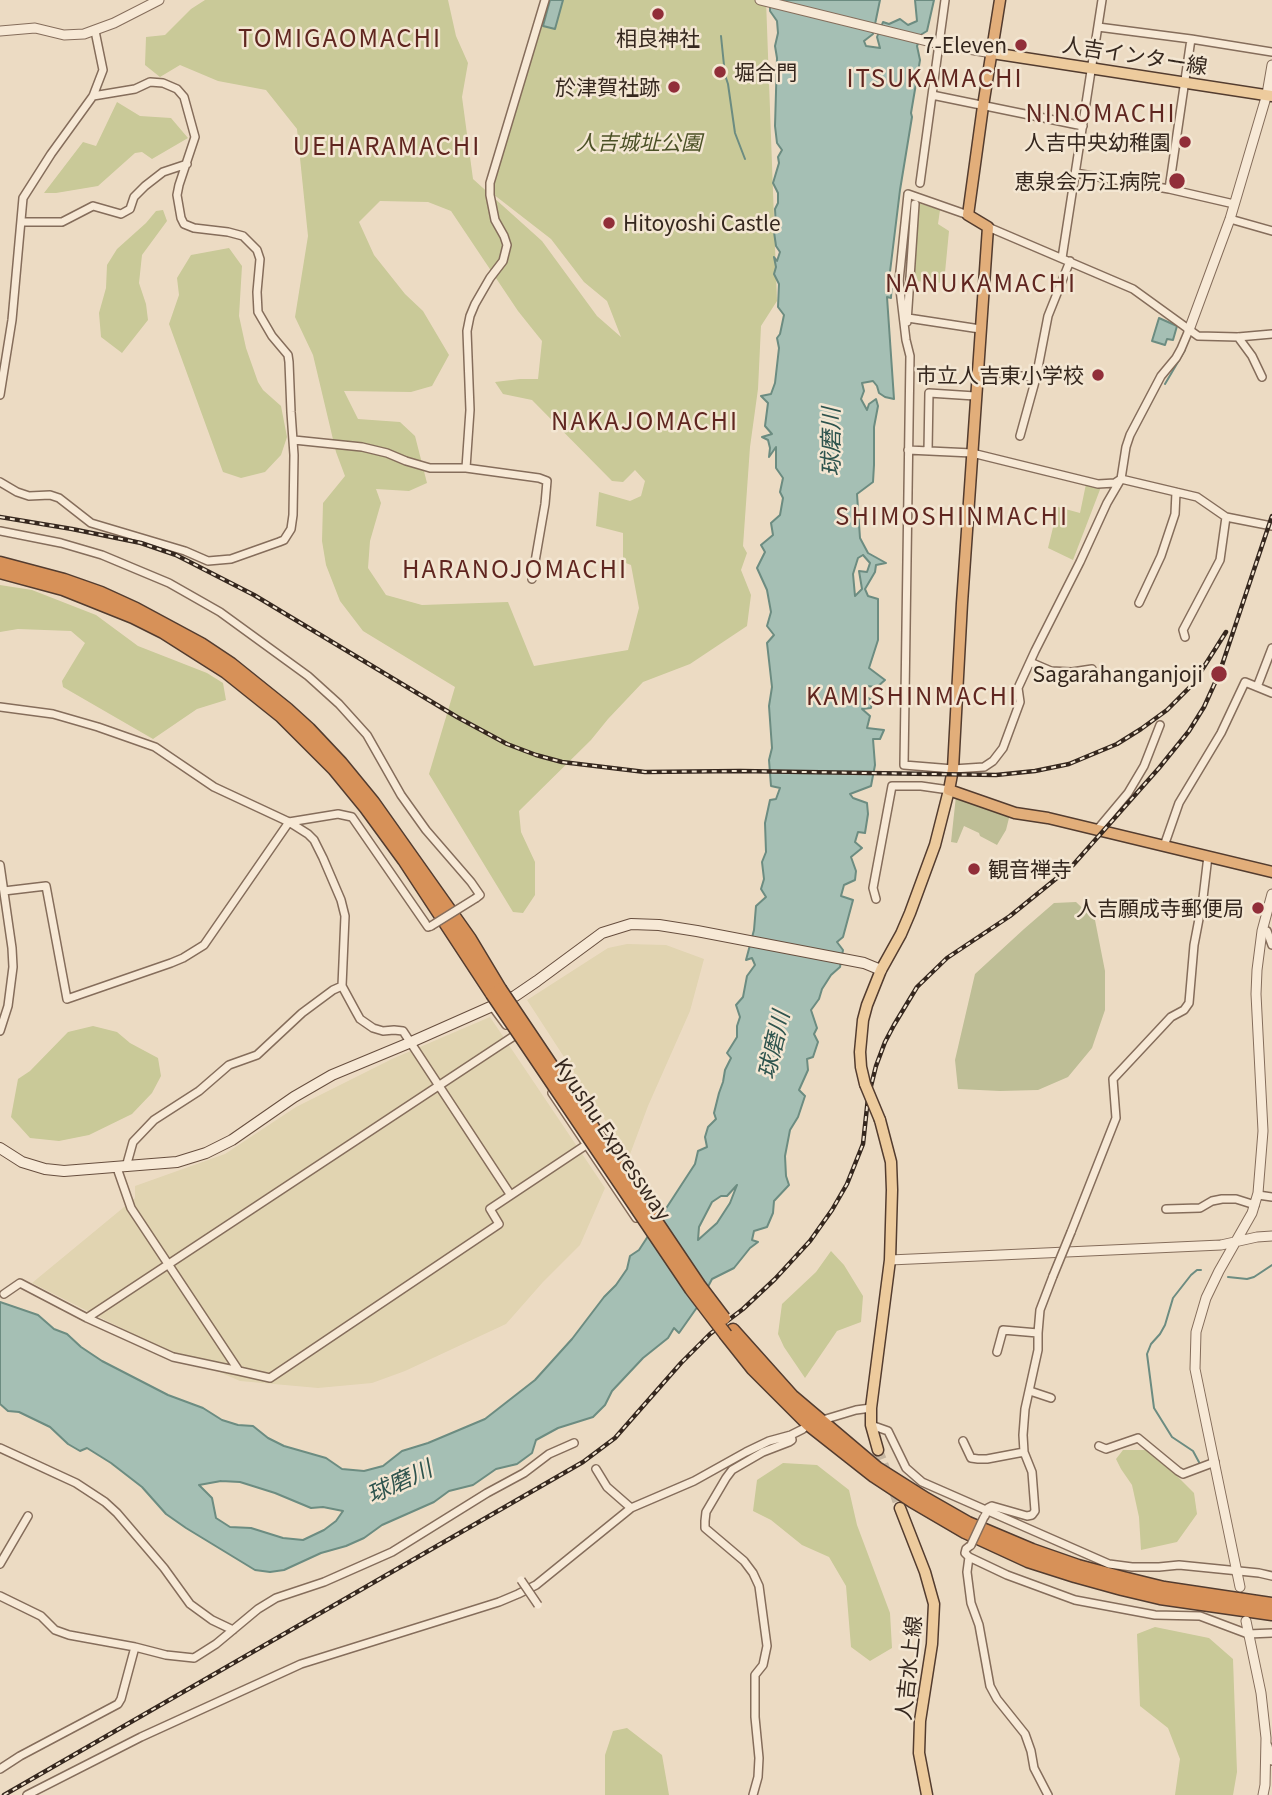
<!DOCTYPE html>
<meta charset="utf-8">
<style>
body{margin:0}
canvas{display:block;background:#ecdbc3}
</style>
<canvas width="1272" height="1795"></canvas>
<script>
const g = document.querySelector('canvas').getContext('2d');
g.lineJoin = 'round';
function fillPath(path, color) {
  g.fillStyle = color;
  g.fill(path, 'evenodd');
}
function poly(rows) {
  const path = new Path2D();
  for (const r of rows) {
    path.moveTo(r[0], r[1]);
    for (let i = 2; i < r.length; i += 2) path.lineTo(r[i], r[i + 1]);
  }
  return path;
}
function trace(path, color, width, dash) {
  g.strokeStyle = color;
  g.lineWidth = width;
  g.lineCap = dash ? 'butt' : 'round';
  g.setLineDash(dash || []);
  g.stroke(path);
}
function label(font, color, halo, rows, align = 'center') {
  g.font = font + ' Georgia,"Noto Sans JP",serif';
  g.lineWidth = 5;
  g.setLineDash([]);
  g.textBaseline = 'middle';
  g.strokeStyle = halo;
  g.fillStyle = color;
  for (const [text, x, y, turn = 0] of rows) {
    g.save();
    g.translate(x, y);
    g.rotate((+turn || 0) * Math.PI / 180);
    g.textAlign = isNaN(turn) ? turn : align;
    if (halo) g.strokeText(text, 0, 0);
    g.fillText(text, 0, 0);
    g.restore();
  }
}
const farmland = poly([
 [627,944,666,945,704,959,690,1011,648,1106,629,1157,527,1000,608,948],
 [490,1017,605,1188,580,1245,543,1282,506,1324,405,1371,372,1383,318,1388,240,1381,137,1336,32,1283,135,1198,135,1186,225,1154,296,1107,392,1059]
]);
const green = poly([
 [205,0,448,0,456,36,468,63,462,97,473,179,542,241,597,316,621,337,607,301,584,282,551,239,493,194,496,170,545,0,766,0,777,301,761,326,758,389,750,447,743,546,747,553,741,570,751,595,747,626,690,664,643,682,608,719,591,740,519,811,521,832,535,862,535,895,523,913,513,912,429,774,455,687,363,631,340,601,326,565,322,541,323,503,345,476,336,452,313,355,295,317,308,236,297,129,266,90,218,81,180,65,160,77,145,65,146,37,165,35,191,9],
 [380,201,428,202,451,211,518,311,542,341,538,379,520,379,495,382,503,394,532,400,612,481,623,482,635,470,645,481,641,496,630,501,599,492,596,526,623,533,623,562,631,565,639,608,628,650,534,666,508,602,422,605,386,595,368,568,370,541,381,503,376,489,409,491,427,483,415,436,400,422,358,419,344,391,411,392,432,386,449,355,423,311,405,294,374,255,359,222],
 [117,102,140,116,171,118,188,138,152,159,142,152,135,153,98,186,56,193,44,193,83,142,96,146],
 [918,203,940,210,938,224,949,231,944,283,913,281],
 [163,210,167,221,142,255,139,283,146,304,148,320,122,353,101,337,99,313,106,288,107,265,117,249,146,223,156,211],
 [229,248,242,266,239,316,246,348,258,382,263,390,281,406,287,437,281,455,265,472,241,478,223,472,169,324,179,295,177,278,191,255],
 [1086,484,1101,487,1073,560,1048,548,1058,507,1080,513],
 [0,585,32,590,96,615,138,646,207,673,223,683,226,700,197,709,153,739,63,687,62,681,85,643,71,631,18,629,0,632],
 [93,1026,117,1032,130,1043,158,1058,161,1076,152,1093,132,1114,89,1135,59,1141,30,1138,11,1117,18,1079,30,1071,68,1032],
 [831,1251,844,1265,863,1296,861,1322,837,1331,805,1378,784,1347,778,1334,782,1304,816,1272],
 [1123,1450,1151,1450,1194,1493,1197,1514,1177,1542,1141,1550,1139,1517,1132,1485,1121,1469,1116,1459],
 [783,1463,817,1465,849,1490,857,1525,890,1613,892,1648,870,1661,851,1647,846,1586,829,1557,802,1545,771,1520,753,1511,757,1480],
 [1155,1627,1209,1638,1233,1659,1237,1772,1233,1795,1175,1795,1180,1759,1168,1728,1140,1706,1137,1634],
 [627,1728,662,1755,669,1795,605,1795,605,1755,613,1731]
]);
const cemetery = poly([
 [956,796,1010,814,1006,830,997,845,980,836,979,833,964,826,957,843,951,842],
 [1076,902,1095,920,1105,971,1105,1010,1092,1048,1068,1077,1038,1090,1000,1091,958,1089,955,1060,975,974,1024,929,1054,903]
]);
const water = poly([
 [550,0,563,0,555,29,543,26,550,0],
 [770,0,880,0,873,34,864,41,866,46,880,48,877,37,883,22,889,24,900,19,908,25,917,21,915,0,934,0,927,31,922,34,917,46,920,60,911,113,912,117,900,190,889,280,892,280,891,298,887,297,894,399,885,397,879,393,877,386,873,381,862,383,864,391,861,399,867,410,869,404,876,399,878,406,874,427,874,465,873,482,857,494,860,538,868,553,886,563,876,565,875,572,865,589,868,596,878,599,878,640,869,668,885,680,877,687,866,686,864,696,872,700,871,708,862,709,870,716,867,728,884,730,880,739,873,739,875,765,871,786,850,794,853,798,867,803,868,814,865,833,858,832,855,842,862,848,851,857,856,871,855,880,844,885,841,896,853,900,843,937,837,942,843,950,840,967,831,975,822,989,819,999,811,1010,817,1028,814,1034,818,1042,813,1057,807,1059,808,1070,799,1090,805,1096,798,1117,790,1130,785,1156,786,1176,789,1185,774,1201,773,1213,767,1227,754,1231,752,1240,758,1242,750,1248,734,1268,712,1279,698,1306,679,1333,674,1328,668,1338,643,1358,612,1391,605,1405,593,1417,558,1428,536,1440,532,1453,517,1464,496,1469,473,1485,449,1491,434,1502,382,1525,364,1538,346,1546,321,1553,284,1570,270,1572,255,1570,186,1528,166,1514,142,1487,111,1463,87,1448,80,1451,68,1444,50,1427,19,1412,8,1411,0,1404,0,1302,38,1315,54,1329,67,1334,81,1347,102,1361,168,1395,203,1408,222,1420,238,1425,253,1426,268,1438,284,1446,326,1458,342,1469,364,1471,383,1466,402,1451,428,1443,485,1419,535,1380,572,1339,604,1297,616,1285,627,1269,630,1256,639,1250,695,1164,698,1151,707,1147,705,1137,708,1127,716,1119,714,1113,719,1093,723,1082,725,1070,731,1058,727,1053,737,1037,737,1026,740,1017,736,1005,743,997,747,976,755,965,752,958,746,960,754,930,756,906,766,897,761,889,764,879,762,862,766,852,765,823,770,800,776,799,780,788,771,786,769,760,772,748,769,706,772,687,767,643,774,635,767,626,771,612,767,590,757,568,765,552,761,545,773,535,771,523,780,515,783,498,780,492,783,478,776,468,776,447,769,457,770,448,768,440,762,437,772,434,765,426,768,403,761,396,771,394,775,383,779,348,777,338,780,334,784,315,778,307,779,284,774,274,776,267,774,257,777,261,780,252,776,246,774,232,776,228,775,209,778,203,778,193,773,183,779,163,778,157,782,150,777,143,775,126,777,58,775,46,778,33,777,21,770,11,770,0],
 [863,555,870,563,867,572,859,571,862,589,855,596,853,574,858,558,863,555],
 [737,1185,730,1203,717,1223,698,1240,699,1227,712,1202,721,1196,727,1196,737,1185],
 [221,1481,240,1482,275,1493,311,1508,323,1507,343,1511,336,1521,324,1530,303,1540,283,1538,251,1528,230,1527,216,1518,212,1498,199,1485,221,1481],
 [1159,318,1177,326,1173,340,1167,339,1165,345,1152,341,1159,318]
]);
const stream = poly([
 [721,36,725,75,728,84,735,133,745,159],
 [1165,384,1185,350],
 [1228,1277,1247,1279,1254,1277,1272,1265],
 [1200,1464,1193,1451,1172,1437,1154,1408,1147,1354,1151,1344,1160,1334,1165,1325,1173,1298,1191,1275,1197,1270,1201,1270]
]);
const primaryTunnel = poly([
 [878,1450,900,1508]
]);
const minor = poly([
 [1098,27,1191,39,1272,52],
 [932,95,1083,126],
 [1075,173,1169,189,1234,204],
 [920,183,945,0],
 [1169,189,1191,39],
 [968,215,908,194,899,281,906,340,910,356,904,765,953,769,984,767,993,761,1003,748,1020,702,1018,688,1035,651,1080,562,1107,503,1121,479,1197,497,1226,517,1272,526],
 [1230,219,1272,231],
 [22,222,62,222,93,206,121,214,130,209,134,197,145,186,163,172,187,164],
 [988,227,1133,289,1198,336,1238,337,1272,334],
 [1062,258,1102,0],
 [908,318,980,329],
 [907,322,915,204],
 [1238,337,1252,356,1262,377],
 [977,370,1036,378],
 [0,395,12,320,23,198,51,154,93,96,103,70,95,31],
 [1020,436,1036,378,1048,316,1070,261],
 [294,440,362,447,387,453,406,461,430,468,466,468,539,478,547,481,545,504,532,579],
 [908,450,972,453,1098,484,1115,483,1121,479,1126,447,1130,435,1161,376,1176,358,1181,349,1189,330],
 [928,451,929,393,975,396],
 [466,468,470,410,467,331,470,316,475,304,490,278,503,261,507,245,504,236,495,220,490,195,490,183,545,0],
 [0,482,17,492,29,496,50,495,59,498,91,523,185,551,208,561,231,559,279,542,284,540,291,529,293,515,294,455,291,412,289,362,288,355,272,336,258,312,257,292,260,259,257,250,243,236,228,232,194,228,184,224,181,218,177,195,179,185,195,137,184,97,177,89,163,83,150,82,135,89,93,96],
 [0,531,61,543,102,555,169,583,220,612,308,676,339,704,367,735,401,795,426,830,471,882,480,895,476,898],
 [1139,603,1161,556,1175,514,1176,492],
 [1185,637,1183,630,1220,560,1226,517],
 [1030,662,1051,671,1072,672,1092,669],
 [1257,687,1272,648],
 [0,707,53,714,98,727,155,747,214,787,289,822,308,834,314,840,323,858,341,900,345,916,342,986,355,1010,360,1019,373,1028,383,1031,394,1030,403,1031,510,1194],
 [1097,830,1128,793,1144,766,1160,725],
 [1164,846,1179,803,1221,733,1245,682,1272,693],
 [0,865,12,948,13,967,8,1006,0,1031],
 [4,891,46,886,67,999,171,963,183,958,204,945,289,822,338,814,352,817,428,927,431,926],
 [876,899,873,888,892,786,921,786,949,790],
 [1262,931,1267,931,1272,945],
 [492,1006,506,1025],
 [552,1093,636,1218],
 [126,1167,133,1142,154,1120,199,1091,229,1065,257,1055,302,1013,333,990,342,986],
 [117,1168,131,1208,239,1371,270,1378,499,1224,490,1209,586,1145],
 [1258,1195,1272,1197],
 [1166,1209,1200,1208,1212,1201,1222,1199,1236,1199,1255,1205],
 [1071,1232,1116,1118,1113,1079,1171,1017,1184,1010,1189,1003,1194,945,1203,898,1208,856],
 [4,1294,20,1283,87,1318,173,1357,239,1371],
 [87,1318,514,1036],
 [997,1352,1003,1330,1038,1333],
 [1030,1391,1051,1398],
 [826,1419,856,1410,871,1408],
 [871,1425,888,1431,906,1468,922,1482,1109,1564,1132,1567,1159,1567,1179,1565,1259,1573,1272,1576],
 [963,1441,971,1458,978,1459,987,1459,1024,1452],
 [1099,1446,1106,1449,1138,1438,1178,1471,1183,1474,1215,1462],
 [0,1448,76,1483,105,1502,117,1513,164,1568,190,1604,212,1620,233,1630],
 [596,1469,607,1487,631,1508],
 [985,1516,988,1508,992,1506,1027,1516,1032,1515,1035,1511,1032,1472,1024,1452,1023,1435,1025,1409,1038,1350,1038,1333,1040,1310,1053,1276],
 [971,1545,966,1549,965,1553,969,1557,967,1572,971,1603,979,1625,990,1686,997,1699,1025,1734,1031,1751,1034,1768,1048,1795],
 [969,1557,1007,1575,1075,1600,1155,1615,1200,1616,1248,1634,1272,1633],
 [0,1564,28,1516],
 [0,1596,41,1616,55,1630,69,1635,135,1647,166,1655,194,1658,216,1644,258,1609,276,1598,324,1582,392,1552,487,1493,524,1473,549,1454,574,1443],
 [1268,1746,1272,1761],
 [0,1769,20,1756,118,1704,121,1699,135,1647],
 [27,1795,141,1737,301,1664,499,1602,518,1594,536,1585,631,1508,694,1481,746,1452,769,1441,791,1435,803,1429],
 [753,1795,758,1777,759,1758,755,1717,755,1675,763,1665,767,1646,759,1586,753,1573,744,1561,705,1528,705,1521,706,1512,726,1478,732,1470,763,1452,789,1442,792,1440,791,1435]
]);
const tertiary = poly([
 [760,0,939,44,992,53],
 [0,31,35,28,64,35,84,34,114,23,159,0],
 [1189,330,1230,219,1267,94,1272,65],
 [890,1260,1221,1245,1257,1237,1272,1236],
 [1240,1587,1195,1369,1196,1332,1206,1298,1219,1271,1252,1213,1258,1193,1263,1131,1256,994,1257,970,1262,931,1272,894],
 [1246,1621,1261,1693,1266,1738,1265,1785,1263,1795]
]);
const secondary = poly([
 [0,1148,22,1162,45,1169,64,1171,177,1162,206,1153,232,1140,294,1097,332,1075,409,1043,515,996,537,981,602,933,631,924,659,925,697,931,864,963,881,970]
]);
const primary = poly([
 [992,53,1272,96],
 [865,1084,861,1067,860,1052,863,1020,867,1005,881,970,901,934,910,913,935,845,949,790],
 [878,1450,871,1425,871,1408,890,1260,892,1190,891,1162,880,1120],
 [900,1508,925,1572,934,1604,932,1644,920,1721,919,1753,927,1795]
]);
const trunk = poly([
 [1000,0,983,106,968,215,988,227,962,603,953,769,949,790,1015,813,1048,818,1272,872]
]);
const motorway = poly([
 [0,563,64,580,101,593,136,609,201,644,231,664,287,709,309,729,341,763,373,802,470,939,500,989],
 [0,572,63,589,133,617,163,632,226,672,281,716,334,769,366,808,404,860,492,994],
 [733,1330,792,1396,877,1468,926,1499,968,1523,1032,1550,1078,1566,1123,1578,1164,1588,1272,1604],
 [726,1335,753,1369,808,1424,874,1476,912,1501,965,1532,1028,1561,1075,1576,1122,1589,1160,1598,1272,1614]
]);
const rail = poly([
 [0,517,72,529,141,543,176,555,254,595,457,717,507,744,536,755,562,762,645,772,740,771,996,775,1035,771,1069,764,1117,744,1141,729,1167,710,1193,684,1226,632],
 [4,1795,583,1462,615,1438,681,1363,710,1334,743,1309,775,1279,810,1241,832,1210,847,1184,863,1144,868,1098,876,1066,885,1042,894,1025,917,987,947,958,1010,916,1073,865,1159,768,1189,731,1204,707,1219,674,1272,516]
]);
const minorBridge = poly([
 [431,926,476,898],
 [1053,1276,1071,1232],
 [971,1545,984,1517],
 [521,1580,538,1605]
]);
const primaryBridge = poly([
 [865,1084,880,1120]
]);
const motorwayBridge = poly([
 [500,989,699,1285,724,1318],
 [492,994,691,1289,726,1335]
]);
const markers = [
 [658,14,7,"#912e39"],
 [1021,45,7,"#912e39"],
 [720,72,7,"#912e39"],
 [674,87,7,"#912e39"],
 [1185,142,7,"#912e39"],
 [1177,181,9,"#912e39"],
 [609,223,7,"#912e39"],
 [1098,375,7,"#912e39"],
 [1219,674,9,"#912e39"],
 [974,869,7,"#912e39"],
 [1258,908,7,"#912e39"]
];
const poiNames = [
 ["相良神社",658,38,"center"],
 ["7-Eleven",1007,45],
 ["堀合門",734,72,"left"],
 ["於津賀社跡",660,87],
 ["人吉中央幼稚園",1171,142],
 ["恵泉会万江病院",1161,181],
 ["Hitoyoshi Castle",623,223,"left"],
 ["市立人吉東小学校",1084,375],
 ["Sagarahanganjoji",1203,674],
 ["観音禅寺",988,869,"left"],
 ["人吉願成寺郵便局",1244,908]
];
const streetNames = [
 ["人吉インター線",1135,55,9],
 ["Kyushu Expressway",613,1139,56],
 ["人吉水上線",908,1668,-84]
];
const parkNames = [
 ["人吉城址公園",639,142]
];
const waterNames = [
 ["球磨川",830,442,-90],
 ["球磨川",773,1045,-77],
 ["球磨川",399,1481,-25]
];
const quarterNames = [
 ["TOMIGAOMACHI",340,38],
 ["ITSUKAMACHI",935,78],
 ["NINOMACHI",1101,113],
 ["UEHARAMACHI",387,146],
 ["NANUKAMACHI",981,283],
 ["NAKAJOMACHI",645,421],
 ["SHIMOSHINMACHI",952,516],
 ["HARANOJOMACHI",515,569],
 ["KAMISHINMACHI",912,696]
];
fillPath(farmland, '#e1d4b1');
fillPath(green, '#c9c998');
fillPath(cemetery, '#bebe96');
fillPath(water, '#a5bfb4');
trace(water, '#6c8c81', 2);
trace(stream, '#6c8c81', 2);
trace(primaryTunnel, '#c7b7a2', 10, [10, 5]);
trace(minor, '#856d5b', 10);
trace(tertiary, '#856d5b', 11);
trace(secondary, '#674e3e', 12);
trace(primary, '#533c2f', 13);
trace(trunk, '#533c2f', 13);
trace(motorway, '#533c2f', 15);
trace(minor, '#f7e9d6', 7);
trace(tertiary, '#f7e9d6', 9);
trace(secondary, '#f7e9d6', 10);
trace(primary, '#edcb9d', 10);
trace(trunk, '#e2ae7a', 10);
trace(motorway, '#d79158', 12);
trace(rail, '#35271e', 4.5);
trace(rail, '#f3e6d2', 2, [5]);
trace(minorBridge, '#856d5b', 10, []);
trace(primaryBridge, '#533c2f', 13, []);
trace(motorwayBridge, '#533c2f', 15, []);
trace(minorBridge, '#f7e9d6', 7);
trace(primaryBridge, '#edcb9d', 10);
trace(motorwayBridge, '#d79158', 12);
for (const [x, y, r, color] of markers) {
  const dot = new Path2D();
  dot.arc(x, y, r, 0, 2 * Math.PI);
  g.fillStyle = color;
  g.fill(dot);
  trace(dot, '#f3e6d2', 2.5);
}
label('21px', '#35271e', '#f3e6d2', poiNames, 'right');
label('21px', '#35271e', '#f3e6d2', streetNames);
label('italic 21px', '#4b5126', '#f3e6d2', parkNames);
label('italic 23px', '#2e544e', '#f3e6d2', waterNames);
g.letterSpacing = '2px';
label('24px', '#602620', '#f3e6d2', quarterNames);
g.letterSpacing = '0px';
</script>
